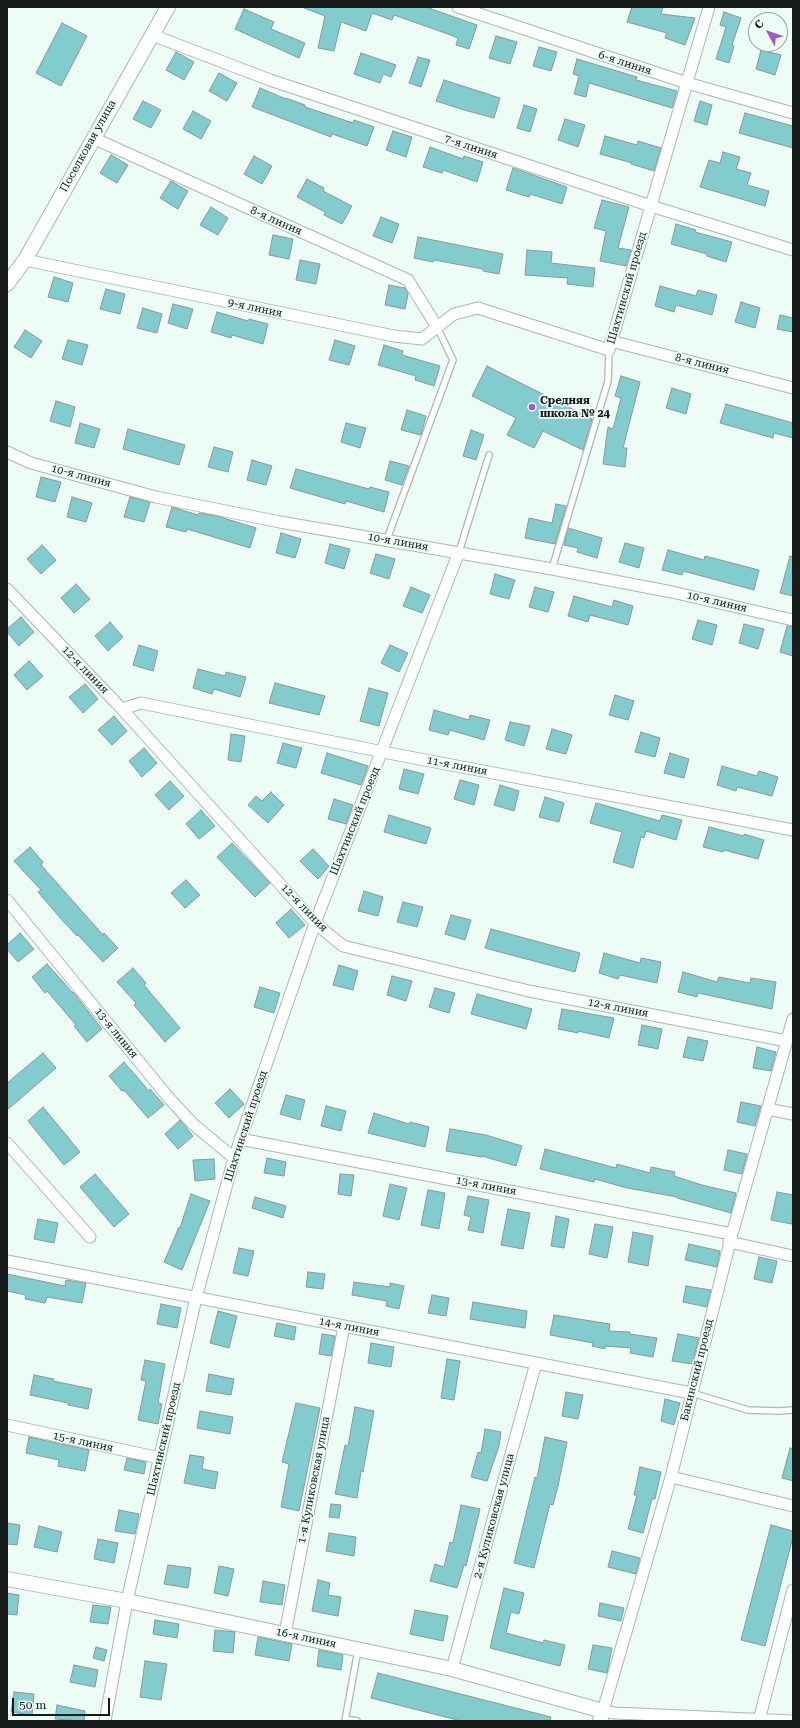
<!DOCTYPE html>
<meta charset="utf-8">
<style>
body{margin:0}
#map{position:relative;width:800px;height:1728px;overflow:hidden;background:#edfdf6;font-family:"Roboto Serif",serif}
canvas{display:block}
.frame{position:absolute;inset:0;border:8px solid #171c1a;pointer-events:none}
.north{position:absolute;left:748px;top:12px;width:40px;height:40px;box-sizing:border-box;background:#edfdf6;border:1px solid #97a39e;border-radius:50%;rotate:310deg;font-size:11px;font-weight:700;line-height:16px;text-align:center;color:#171c1a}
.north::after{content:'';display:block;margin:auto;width:14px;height:18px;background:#a257ca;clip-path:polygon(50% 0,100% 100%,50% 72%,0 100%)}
.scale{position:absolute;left:12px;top:1698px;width:98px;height:18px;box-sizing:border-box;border:2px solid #171c1a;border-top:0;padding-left:5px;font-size:12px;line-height:14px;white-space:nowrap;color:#171c1a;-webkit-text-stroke:3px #edfdf6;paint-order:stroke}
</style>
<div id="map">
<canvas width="800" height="1728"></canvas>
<div class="frame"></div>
<div class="north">С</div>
<div class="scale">50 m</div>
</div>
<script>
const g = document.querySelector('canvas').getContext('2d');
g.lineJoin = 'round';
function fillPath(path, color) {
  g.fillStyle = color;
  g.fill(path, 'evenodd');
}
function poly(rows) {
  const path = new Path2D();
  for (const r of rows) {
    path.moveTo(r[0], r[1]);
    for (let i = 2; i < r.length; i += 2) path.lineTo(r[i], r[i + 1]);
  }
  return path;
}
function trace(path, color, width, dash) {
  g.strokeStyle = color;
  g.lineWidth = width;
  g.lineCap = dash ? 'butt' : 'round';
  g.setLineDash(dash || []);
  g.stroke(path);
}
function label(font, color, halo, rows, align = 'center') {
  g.font = font + ' "Roboto Serif",serif';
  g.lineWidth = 3.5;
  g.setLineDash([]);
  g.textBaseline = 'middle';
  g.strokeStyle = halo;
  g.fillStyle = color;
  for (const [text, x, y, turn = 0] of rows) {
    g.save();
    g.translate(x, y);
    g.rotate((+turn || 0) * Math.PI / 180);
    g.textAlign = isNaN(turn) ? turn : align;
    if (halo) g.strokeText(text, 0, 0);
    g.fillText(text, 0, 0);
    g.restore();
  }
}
const building = poly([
 [304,7,426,7,477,25,469,49,456,45,458,38,445,33,394,15,392,20,372,13,366,31,341,22,334,51,318,48,325,16,304,8,304,7],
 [632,7,663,7,661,14,695,18,685,45,665,38,667,33,627,22,632,7],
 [244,9,274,22,271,29,305,43,299,58,235,29,244,9],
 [724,12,741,18,732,45,734,46,729,63,716,59,726,27,720,25,724,12],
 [62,23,87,36,61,86,36,73,62,23],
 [496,36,517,42,510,64,489,58,496,36],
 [539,47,557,52,551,71,533,66,539,47],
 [761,50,781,55,775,75,756,69,761,50],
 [176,52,194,62,184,80,166,70,176,52],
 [361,53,396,65,391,77,383,74,380,83,354,74,361,53],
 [418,57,430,60,421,87,409,83,418,57],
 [577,59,637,77,636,80,677,91,672,108,589,83,586,97,574,94,579,76,573,74,577,59],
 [219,73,237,83,227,101,209,91,219,73],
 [444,80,500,98,494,118,464,110,436,101,444,80],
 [260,88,286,99,286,98,305,105,305,107,353,123,354,120,374,127,367,146,332,134,331,137,252,107,260,88],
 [143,101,161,110,151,128,133,119,143,101],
 [700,101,712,105,707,125,694,121,700,101],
 [524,105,537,109,530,132,517,128,524,105],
 [193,111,211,121,201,139,183,129,193,111],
 [745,113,793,126,793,148,739,133,745,113],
 [565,119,585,125,578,147,558,140,565,119],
 [393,131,412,137,406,157,386,150,393,131],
 [605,136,637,145,638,141,661,148,654,171,631,164,632,163,600,154,605,136],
 [430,147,463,159,464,156,483,162,477,182,443,170,442,173,423,167,430,147],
 [723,152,740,157,736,169,751,173,747,185,769,191,765,206,700,187,709,160,720,163,723,152],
 [111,155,128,165,117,183,100,173,111,155],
 [254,156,272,166,262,184,244,174,254,156],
 [513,168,567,187,562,204,530,194,529,197,506,190,513,168],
 [307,179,324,188,323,191,352,206,342,224,324,215,325,212,297,197,307,179],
 [171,181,188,191,178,209,160,198,171,181],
 [602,200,629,207,618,248,631,250,626,266,600,261,606,231,594,228,602,200],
 [211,207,228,218,218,235,200,225,211,207],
 [381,217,399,224,392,243,373,236,381,217],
 [676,224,696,230,695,232,732,242,726,262,707,256,707,254,671,244,676,224],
 [273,235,293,239,289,259,269,255,273,235],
 [418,237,503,254,499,274,483,271,483,269,434,260,433,262,414,258,418,237],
 [527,250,552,252,551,263,595,268,593,287,567,284,568,278,525,275,527,250],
 [300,260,320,264,316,284,296,280,300,260],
 [54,277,73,283,68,302,48,297,54,277],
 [389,285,405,288,408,294,405,309,385,305,389,285],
 [660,286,696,296,698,290,717,295,712,315,676,305,674,312,655,306,660,286],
 [106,289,125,294,120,314,100,309,106,289],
 [741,302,760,308,755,328,735,322,741,302],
 [173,304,193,309,187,329,168,323,173,304],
 [143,308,162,314,157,333,137,328,143,308],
 [217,312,248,321,249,319,268,324,263,344,232,335,231,338,211,332,217,312],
 [780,315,793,318,793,332,777,329,780,315],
 [25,330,42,341,31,358,14,347,25,330],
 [68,340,88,345,82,365,62,359,68,340],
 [335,340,355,346,349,365,329,360,335,340],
 [384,345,403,351,402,355,440,366,434,386,415,380,416,376,378,365,384,345],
 [487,366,592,419,583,450,543,431,534,448,507,435,516,418,472,396,487,366],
 [621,376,640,382,623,448,627,448,625,467,603,464,608,427,613,429,621,398,615,396,621,376],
 [672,388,691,394,686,414,666,408,672,388],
 [56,401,75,407,70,427,50,421,56,401],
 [726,404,793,423,793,438,774,433,773,438,720,423,726,404],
 [407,410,426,416,421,435,401,430,407,410],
 [80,423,100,429,94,448,75,443,80,423],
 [346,423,366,428,360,448,341,442,346,423],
 [128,429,185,445,179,465,123,449,128,429],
 [471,430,484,435,476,460,463,456,471,430],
 [214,447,233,452,228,472,208,467,214,447],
 [252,460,272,466,266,485,247,480,252,460],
 [390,461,409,466,402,485,385,480,390,461],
 [296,469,369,489,370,487,389,492,384,512,346,501,345,504,290,488,296,469],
 [41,477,61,482,55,502,36,497,41,477],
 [72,497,92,503,86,522,67,517,72,497],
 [130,497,150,502,144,522,124,517,130,497],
 [556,504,566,506,555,544,525,538,529,518,552,523,556,504],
 [172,507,198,515,199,513,217,516,256,528,250,548,187,529,186,532,166,527,172,507],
 [568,528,602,538,597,558,577,552,578,548,564,545,568,528],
 [281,533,301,539,295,558,276,553,281,533],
 [625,543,644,548,639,568,619,562,625,543],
 [330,544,350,549,344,569,325,563,330,544],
 [42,545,56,560,41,574,27,559,42,545],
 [668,550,704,560,705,556,759,570,754,590,683,571,682,575,662,570,668,550],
 [376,554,395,559,389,579,370,573,376,554],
 [790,556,793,557,793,596,780,593,790,556],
 [495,574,515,580,509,599,490,594,495,574],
 [76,584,90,599,74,613,61,598,76,584],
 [411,587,430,595,422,613,403,606,411,587],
 [535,587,554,592,548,612,529,607,535,587],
 [574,596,612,607,614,600,633,606,628,625,590,615,588,622,568,616,574,596],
 [21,617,34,632,19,646,7,632,7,629,21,617],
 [698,620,717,625,712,645,692,639,698,620],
 [110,622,123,637,108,651,95,636,110,622],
 [744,624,764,629,758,649,739,643,744,624],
 [787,626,793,627,793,656,780,652,787,626],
 [139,645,158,651,153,671,133,665,139,645],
 [390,645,408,653,399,672,381,663,390,645],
 [29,661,43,676,27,690,14,675,29,661],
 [198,669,225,676,226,672,246,677,240,697,214,689,212,694,193,688,198,669],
 [275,683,325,696,319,715,269,703,275,683],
 [85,684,98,699,83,713,69,697,85,684],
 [369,688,388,693,379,726,360,721,369,688],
 [615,695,634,701,628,720,609,715,615,695],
 [434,710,469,720,470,715,490,720,484,740,450,730,448,735,429,730,434,710],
 [114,716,127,731,112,745,98,730,114,716],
 [510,722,530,726,524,746,505,740,510,722],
 [552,729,572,735,566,754,546,749,552,729],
 [641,732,660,738,655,757,635,752,641,732],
 [231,734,245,736,241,762,228,760,231,734],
 [283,743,302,748,296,768,277,763,283,743],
 [144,748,157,763,142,777,129,761,144,748],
 [327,753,368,766,361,785,321,773,327,753],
 [670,753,689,759,684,778,664,773,670,753],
 [722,766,757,776,759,771,778,777,772,796,737,787,736,791,717,785,722,766],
 [404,769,424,774,418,794,399,789,404,769],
 [460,780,479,785,474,805,454,799,460,780],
 [170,781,184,796,169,810,155,795,170,781],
 [500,785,519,791,514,811,494,805,500,785],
 [271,792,284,805,268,823,248,805,256,796,262,801,271,792],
 [545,797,564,803,559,822,539,817,545,797],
 [334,799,353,805,346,824,328,819,334,799],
 [596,803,660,821,662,815,682,820,676,840,646,831,644,838,641,837,633,868,613,862,622,832,590,823,596,803],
 [201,810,215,826,199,839,186,824,201,810],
 [389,815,431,828,426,844,384,832,389,815],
 [709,827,744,836,744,834,764,840,758,859,724,850,723,852,703,847,709,827],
 [232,843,270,883,255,897,217,857,232,843],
 [30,847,43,862,41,865,103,935,104,933,118,948,103,962,78,935,77,936,63,921,38,892,41,890,14,861,30,847],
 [313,849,329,866,318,879,300,861,313,849],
 [186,880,200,895,185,908,171,893,186,880],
 [364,891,383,897,378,916,358,911,364,891],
 [403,902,423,907,417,927,397,922,403,902],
 [291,909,305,925,289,938,276,923,291,909],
 [451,915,471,920,465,940,445,934,451,915],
 [491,929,580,953,575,972,485,948,491,929],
 [20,933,34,949,18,962,7,949,7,945,20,933],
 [604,953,640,963,641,958,661,962,657,983,620,975,618,979,599,973,604,953],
 [47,964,73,993,73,992,102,1029,87,1042,74,1026,76,1025,47,991,45,993,32,977,47,964],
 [339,965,358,971,353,990,333,985,339,965],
 [133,968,146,983,144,985,180,1028,165,1042,134,1005,136,1003,117,982,133,968],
 [683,972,717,982,719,977,750,983,751,978,776,982,772,1009,698,993,697,997,678,992,683,972],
 [392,976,412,981,406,1001,387,995,392,976],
 [260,987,280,993,274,1013,254,1007,260,987],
 [435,988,455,993,449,1013,429,1007,435,988],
 [477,994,532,1009,526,1029,471,1014,477,994],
 [562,1009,614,1018,609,1038,578,1031,578,1033,558,1029,562,1009],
 [642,1025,662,1029,658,1049,638,1045,642,1025],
 [688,1037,708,1041,703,1061,683,1057,688,1037],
 [757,1047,776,1052,771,1071,753,1068,757,1047],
 [43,1053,56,1068,7,1110,7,1083,43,1053],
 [124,1062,149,1091,150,1089,164,1105,148,1118,124,1090,122,1091,109,1076,124,1062],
 [230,1089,244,1104,229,1118,215,1103,230,1089],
 [286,1095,305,1100,300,1120,280,1114,286,1095],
 [741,1102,761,1106,755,1126,737,1122,741,1102],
 [326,1106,346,1111,341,1131,321,1126,326,1106],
 [43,1107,80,1152,64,1165,28,1121,43,1107],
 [374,1113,409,1124,410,1122,429,1127,425,1147,368,1133,374,1113],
 [180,1120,193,1136,178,1149,165,1134,180,1120],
 [450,1129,486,1135,522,1146,516,1166,482,1156,482,1157,446,1151,450,1129],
 [545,1149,616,1168,617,1164,650,1173,651,1167,675,1172,674,1176,702,1185,736,1193,731,1213,677,1198,677,1197,627,1188,595,1179,594,1182,540,1169,545,1149],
 [728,1150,747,1154,742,1174,724,1170,728,1150],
 [267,1158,286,1162,284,1176,264,1173,267,1158],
 [214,1159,215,1179,195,1181,193,1160,214,1159],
 [95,1174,129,1214,114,1227,80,1187,95,1174],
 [340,1174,354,1175,351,1196,338,1194,340,1174],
 [390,1184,407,1188,399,1220,383,1216,390,1184],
 [428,1190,445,1193,439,1229,421,1225,428,1190],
 [777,1192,793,1195,792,1224,771,1220,777,1192],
 [191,1194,210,1201,182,1270,164,1262,179,1227,180,1228,191,1194],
 [468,1196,489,1200,483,1233,468,1230,471,1217,464,1215,468,1196],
 [255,1197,286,1206,283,1218,252,1208,255,1197],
 [508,1209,530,1213,523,1249,501,1245,508,1209],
 [556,1216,569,1219,564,1248,551,1246,556,1216],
 [38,1219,58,1223,54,1243,34,1239,38,1219],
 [595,1224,613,1227,607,1258,589,1254,595,1224],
 [633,1232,653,1236,648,1266,628,1262,633,1232],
 [689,1244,720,1251,717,1267,685,1260,689,1244],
 [239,1248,254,1251,248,1276,233,1273,239,1248],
 [759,1257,777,1261,772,1283,754,1279,759,1257],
 [308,1272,325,1274,323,1289,306,1287,308,1272],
 [7,1274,65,1286,66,1280,86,1283,82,1303,47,1297,45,1303,25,1299,26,1295,7,1291,7,1274],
 [354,1282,390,1287,390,1283,404,1286,399,1309,386,1306,387,1301,352,1295,354,1282],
 [686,1286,711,1290,707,1307,683,1302,686,1286],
 [432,1295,449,1298,446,1316,428,1313,432,1295],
 [473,1302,527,1311,525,1328,470,1319,473,1302],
 [161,1304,181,1308,177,1328,157,1324,161,1304],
 [218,1311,237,1316,229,1348,210,1343,218,1311],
 [554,1315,610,1324,609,1331,630,1332,630,1334,657,1338,653,1357,630,1353,631,1348,605,1346,605,1349,592,1346,593,1343,550,1335,554,1315],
 [277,1323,296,1327,294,1340,274,1336,277,1323],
 [322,1334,335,1336,331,1356,319,1354,322,1334],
 [678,1334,699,1338,692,1364,672,1361,678,1334],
 [371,1343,394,1347,391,1367,368,1363,371,1343],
 [447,1359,460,1361,454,1400,441,1398,447,1359],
 [145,1360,165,1364,158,1403,162,1404,158,1424,138,1420,146,1381,141,1380,145,1360],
 [209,1374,234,1379,231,1395,206,1391,209,1374],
 [34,1375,54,1379,53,1381,92,1389,88,1409,68,1405,68,1403,30,1395,34,1375],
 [566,1392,583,1395,578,1419,562,1416,566,1392],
 [665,1399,680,1403,674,1425,661,1421,665,1399],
 [296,1403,320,1408,299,1511,281,1507,289,1464,282,1462,296,1403],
 [355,1407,374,1411,363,1472,361,1471,357,1498,335,1494,345,1445,348,1446,355,1407],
 [200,1411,233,1417,230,1434,197,1428,200,1411],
 [485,1429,501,1432,499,1446,487,1481,471,1477,478,1452,481,1453,485,1429],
 [29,1437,89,1450,85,1471,58,1466,59,1460,26,1453,29,1437],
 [545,1437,567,1442,558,1486,553,1505,550,1504,534,1568,514,1563,535,1477,537,1478,545,1437],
 [790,1448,793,1449,793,1481,782,1478,790,1448],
 [190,1455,204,1457,202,1469,218,1472,215,1489,184,1483,190,1455],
 [127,1458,146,1462,144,1474,124,1470,127,1458],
 [640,1467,661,1472,655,1499,652,1499,643,1533,628,1529,637,1495,634,1495,640,1467],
 [331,1504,341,1505,339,1518,329,1517,331,1504],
 [461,1505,480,1509,466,1566,464,1565,457,1588,430,1581,435,1564,444,1567,450,1542,453,1543,461,1505],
 [119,1510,139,1514,135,1534,115,1531,119,1510],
 [7,1523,20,1525,17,1545,7,1544,7,1523],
 [771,1525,793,1531,793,1537,765,1646,741,1640,771,1525],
 [39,1526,62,1532,57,1552,34,1547,39,1526],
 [329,1533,356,1537,354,1556,326,1551,329,1533],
 [98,1539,118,1543,114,1563,94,1559,98,1539],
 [612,1551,640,1558,636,1574,608,1567,612,1551],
 [168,1565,191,1568,188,1588,164,1584,168,1565],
 [219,1566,234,1569,228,1596,214,1593,219,1566],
 [318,1580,330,1583,328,1595,341,1597,338,1616,312,1611,318,1580],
 [263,1581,285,1585,282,1605,260,1602,263,1581],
 [504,1588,524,1593,519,1614,511,1612,506,1633,543,1643,544,1640,565,1645,560,1666,490,1648,504,1588],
 [7,1593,19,1595,17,1615,7,1614,7,1593],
 [600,1603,624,1608,621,1621,598,1616,600,1603],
 [93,1605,111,1607,108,1624,90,1622,93,1605],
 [415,1610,448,1616,443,1641,410,1634,415,1610],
 [155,1620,179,1624,177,1638,153,1634,155,1620],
 [215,1630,235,1632,233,1653,213,1651,215,1630],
 [258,1637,292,1644,289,1661,255,1655,258,1637],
 [593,1645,612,1648,607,1673,588,1669,593,1645],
 [96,1647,107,1650,104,1661,93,1658,96,1647],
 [319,1650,343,1655,341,1670,317,1666,319,1650],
 [145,1661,167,1664,161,1700,140,1697,145,1661],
 [74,1665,98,1670,95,1687,70,1682,74,1665],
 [378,1673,551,1717,550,1721,461,1721,371,1698,378,1673],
 [14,1692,34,1694,32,1715,11,1712,14,1692],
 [57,1705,85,1711,84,1721,55,1719,57,1705]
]);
const service = poly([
 [387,539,453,360,437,327],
 [459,552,489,455],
 [552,569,608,381,609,350],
 [692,1393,748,1410,779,1411,793,1410],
 [346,1719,357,1721],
 [345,1721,358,1650]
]);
const minor = poly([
 [458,7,687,83,793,113],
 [152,35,270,80,651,206,793,250],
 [93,138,408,280,437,327],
 [25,260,394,336,422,339,454,314,478,308,609,350,709,7],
 [611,341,793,388],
 [7,452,31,463,156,497,280,522,552,569,672,592,793,620],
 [7,589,122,709,315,923,343,946,529,991,787,1041],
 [122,709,141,703,383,752,793,830],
 [7,900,168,1097,193,1124,234,1158],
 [793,1019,732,1234,671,1477,603,1711,615,1713,793,1721],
 [767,1109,793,1114],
 [240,1139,732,1234],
 [7,1143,90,1237],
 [729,1242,793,1256],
 [7,1261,691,1393],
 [7,1425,160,1458],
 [671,1477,793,1506],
 [285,1634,344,1326],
 [452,1669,536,1363],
 [759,1720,793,1590],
 [105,1721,127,1601,196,1298,234,1158,315,923,459,552]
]);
const tertiary = poly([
 [7,284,25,260,168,7],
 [7,1579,127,1601,452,1669,603,1711,600,1721]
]);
const markers = [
 [532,407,4,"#a257ca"]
];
const streetNames = [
 ["6-я линия",625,63,18],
 ["Поселковая улица",88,146,-61],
 ["7-я линия",471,147,18],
 ["8-я линия",276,221,24],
 ["Шахтинский проезд",627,288,-74],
 ["9-я линия",255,308,12],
 ["8-я линия",702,364,14],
 ["10-я линия",81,476,15],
 ["10-я линия",398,542,10],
 ["10-я линия",717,602,13],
 ["12-я линия",85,670,46],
 ["11-я линия",457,766,11],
 ["Шахтинский проезд",355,821,-68],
 ["12-я линия",304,908,46],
 ["12-я линия",618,1008,11],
 ["13-я линия",116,1033,51],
 ["Шахтинский проезд",246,1126,-72],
 ["13-я линия",486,1186,11],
 ["14-я линия",349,1327,11],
 ["Бакинский проезд",697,1370,-76],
 ["Шахтинский проезд",164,1439,-77],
 ["15-я линия",83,1442,12],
 ["1-я Куликовская улица",314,1480,-79],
 ["2-я Куликовская улица",494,1516,-75],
 ["16-я линия",306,1638,12]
];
const poiNames = [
 ["Средняя",540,401],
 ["школа № 24",540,414]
];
fillPath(building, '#83cccd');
trace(building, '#899999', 1);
trace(service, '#aab9b2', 8);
trace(minor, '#aab9b2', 13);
trace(tertiary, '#aab9b2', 16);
trace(service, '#fff', 5.5);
trace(minor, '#fff', 11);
trace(tertiary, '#fff', 14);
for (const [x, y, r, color] of markers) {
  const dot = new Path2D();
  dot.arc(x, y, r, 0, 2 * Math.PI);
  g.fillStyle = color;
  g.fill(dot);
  trace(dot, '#edfdf6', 1.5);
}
label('11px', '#171c1a', '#edfdf6', streetNames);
label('bold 11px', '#171c1a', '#edfdf6', poiNames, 'left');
</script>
